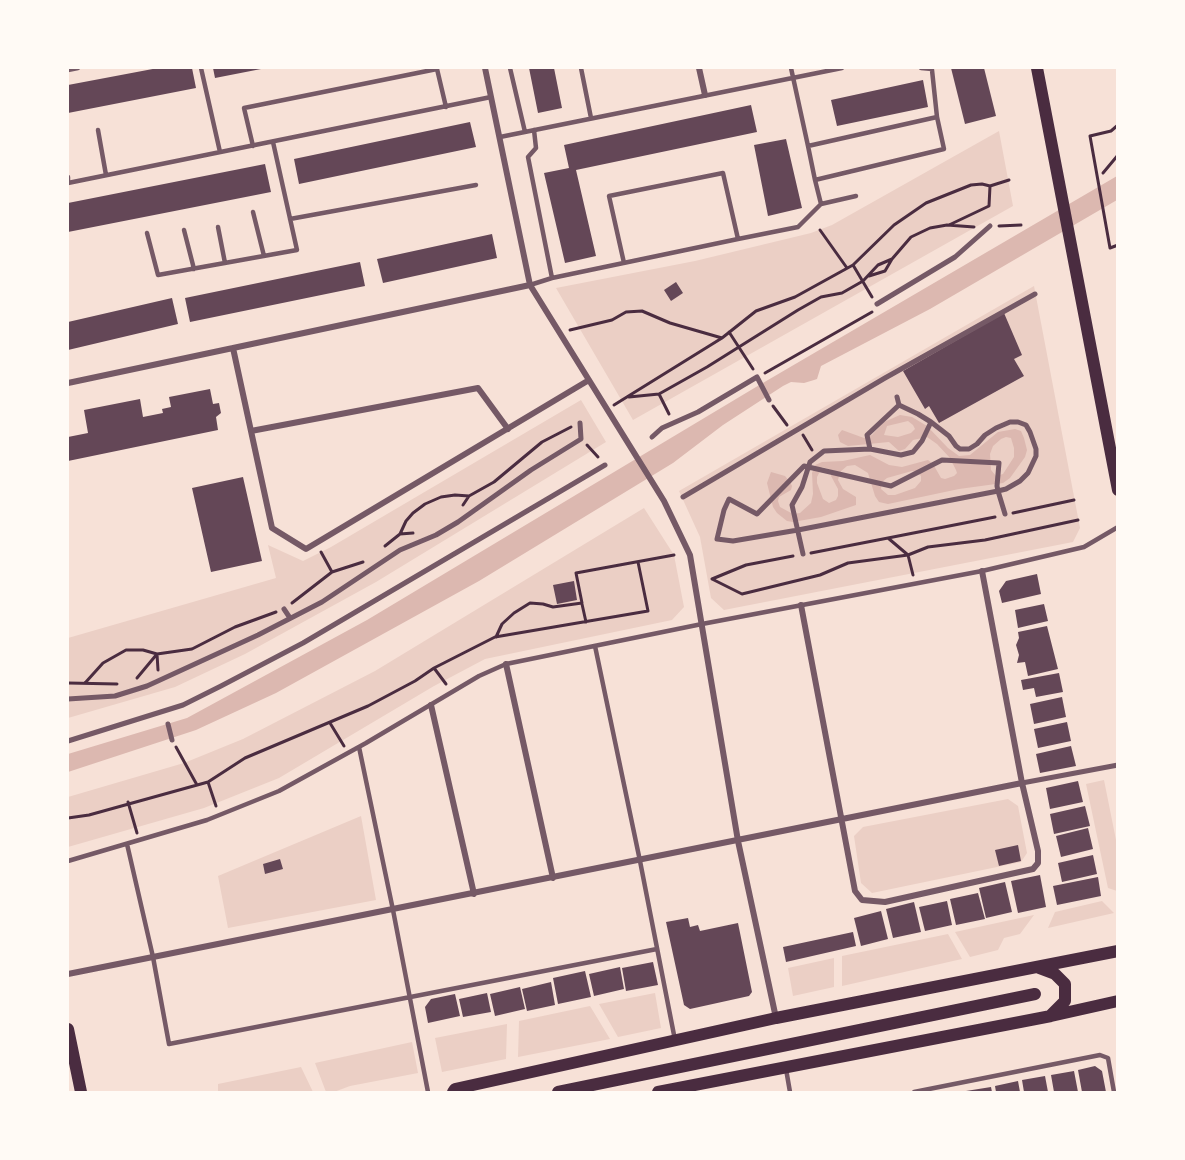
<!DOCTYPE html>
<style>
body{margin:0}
#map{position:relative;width:1185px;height:1160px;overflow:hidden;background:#f7e1d7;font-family:Arial,sans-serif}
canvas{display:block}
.frame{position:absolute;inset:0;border:69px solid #fffaf5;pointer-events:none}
</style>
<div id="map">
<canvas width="1185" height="1160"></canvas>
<div class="frame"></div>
</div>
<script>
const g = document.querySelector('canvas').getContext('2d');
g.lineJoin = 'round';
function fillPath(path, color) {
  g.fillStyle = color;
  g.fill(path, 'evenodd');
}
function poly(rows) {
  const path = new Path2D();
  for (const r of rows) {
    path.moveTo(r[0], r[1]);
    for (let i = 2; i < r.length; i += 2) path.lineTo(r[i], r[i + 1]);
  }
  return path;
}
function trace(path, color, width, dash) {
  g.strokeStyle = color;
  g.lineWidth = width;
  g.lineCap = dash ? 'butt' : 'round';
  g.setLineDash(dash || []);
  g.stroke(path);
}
const green = poly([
 [999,131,1013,206,633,420,556,288,695,261,811,233,832,225],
 [1034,286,1080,528,1073,542,724,610,711,598,700,537,679,491],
 [581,400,606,442,376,582,245,654,175,687,68,718,68,638,276,578,268,545,303,561,331,547],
 [644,508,674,555,684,607,672,620,485,659,434,686,279,778,204,808,68,847,68,797,184,763,243,739,375,671],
 [1104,780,1117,845,1117,891,1108,888,1086,784],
 [1008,799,1018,806,1027,853,1021,862,872,893,861,883,854,836,863,827],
 [361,816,376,900,228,928,218,876],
 [1102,901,1114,913,1048,928,1055,912],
 [1034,915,1020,934,1004,938,998,950,970,957,955,932],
 [948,934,962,959,842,986,842,956],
 [834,958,834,987,793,996,788,968],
 [655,993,661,1028,618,1037,599,1004],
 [590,1006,610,1039,518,1057,519,1021],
 [507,1024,506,1059,442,1072,435,1038],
 [412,1042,418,1073,350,1086,334,1092,326,1092,315,1063],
 [301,1067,313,1092,218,1092,218,1084]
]);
const water = poly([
 [1117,176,1117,200,930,309,821,366,817,379,814,380,804,383,791,382,783,386,723,425,673,463,479,581,276,693,196,730,68,772,68,754,187,718,367,620,756,387],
 [900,415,912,417,927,426,948,448,959,456,970,455,998,432,1015,429,1021,431,1024,438,1027,450,1025,457,1010,478,1003,483,959,489,888,504,879,502,875,496,868,473,855,465,847,466,840,472,838,480,843,489,856,497,856,505,821,517,793,522,787,521,777,513,773,507,767,483,771,472,785,476,790,482,792,486,791,490,779,497,778,501,780,507,793,514,800,513,811,503,813,494,812,473,815,465,822,462,843,461,870,455,889,465,902,467,928,460,933,464,941,478,945,479,954,476,957,473,956,470,950,458,937,444,927,437,913,440,905,449,899,451,889,442,848,446,840,442,838,435,842,430,864,438,872,435,884,422],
 [908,421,913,425,915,429,911,433,898,437,884,435,887,426],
 [1006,437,1011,438,1014,448,1014,457,1003,474,996,476,991,470,990,454,993,446,1001,439],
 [822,467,832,470,831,476,838,489,838,496,836,500,829,503,823,499,817,483,817,477],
 [912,471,917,472,921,476,921,481,915,488,895,495,888,495,881,489,882,482,887,478]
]);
const building = poly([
 [158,68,192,68,196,88,68,113,68,85],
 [213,68,261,68,261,69,215,78],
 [529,68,554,68,562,108,538,113],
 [951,68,984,68,996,116,965,124],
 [923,80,928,107,837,126,831,100],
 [751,105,757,132,576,170,596,256,565,263,544,173,569,168,564,145],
 [470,122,476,147,299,184,294,159],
 [786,139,802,208,768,216,754,145],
 [265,164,271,192,68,232,68,203],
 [492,234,497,258,383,283,377,259],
 [360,262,365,286,190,322,185,298],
 [676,282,683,293,671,301,664,290],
 [172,298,178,324,68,350,68,322],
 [1004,313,1022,355,1014,359,1024,376,939,423,929,406,925,409,903,371],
 [210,389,213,404,219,403,221,413,216,417,218,430,68,461,68,437,88,433,84,410,140,399,143,417,163,413,162,409,171,407,169,397],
 [243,477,262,561,211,572,192,488],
 [1037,574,1041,594,1002,603,999,591,1006,581],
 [574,581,577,600,557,604,553,585],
 [1044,604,1048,621,1018,628,1015,610],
 [1047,626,1058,669,1028,676,1025,662,1017,663,1019,655,1016,645,1019,638,1018,632],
 [1059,673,1063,692,1036,697,1034,688,1023,690,1021,680],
 [1062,697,1066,717,1034,724,1030,704],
 [1067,722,1071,741,1038,748,1034,729],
 [1071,746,1076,766,1040,773,1036,754],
 [1078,781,1083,802,1050,809,1046,788],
 [1085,806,1090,826,1054,834,1050,814],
 [1088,828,1093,849,1061,857,1056,836],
 [1018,845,1021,861,999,866,995,850],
 [1093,855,1097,874,1062,882,1058,863],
 [280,859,283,869,265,874,263,864],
 [1040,875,1046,907,1018,913,1011,881],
 [1098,877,1101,896,1057,905,1053,886],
 [1005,882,1012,912,986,918,979,888],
 [978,893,985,919,956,925,950,899],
 [947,901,952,925,925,931,919,907],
 [914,902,921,932,893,938,886,909],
 [881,911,888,939,861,946,854,918],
 [688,918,690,927,698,925,700,931,738,923,752,992,749,996,690,1009,684,1005,666,922],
 [853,932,856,946,786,962,783,947],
 [653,962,658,985,626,991,622,968],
 [620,967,624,989,594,996,589,974],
 [585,971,591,997,558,1004,553,978],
 [551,982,555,1005,527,1011,522,989],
 [520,987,525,1009,495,1016,490,994],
 [487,993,491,1012,463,1017,459,999],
 [455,994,460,1016,428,1023,425,1007,431,999],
 [1095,1066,1102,1071,1106,1092,1082,1092,1078,1070],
 [1074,1071,1078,1092,1054,1092,1051,1075],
 [1045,1076,1048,1092,1024,1092,1022,1080],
 [1018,1081,1020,1092,996,1092,995,1086],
 [991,1087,992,1092,966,1092,966,1091]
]);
const path = poly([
 [1118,125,1111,131,1090,136,1110,248,1118,245],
 [1103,173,1118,155],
 [949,225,989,206,990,186],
 [999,226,1021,225],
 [820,230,847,268],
 [853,265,872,297],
 [869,276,885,271,892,259,911,237,930,228,947,225,974,227],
 [570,330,612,320,626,312,642,311,670,323,722,338,756,311,795,297,853,265,894,225,926,203,971,185,982,184,990,186,1009,180],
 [729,332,753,369],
 [765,373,872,312],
 [659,394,669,414],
 [629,397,659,394,707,367,798,310,821,297,842,293,863,281,878,265,892,259],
 [614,405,722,338],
 [773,406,787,425],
 [803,435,812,450],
 [587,445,598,457],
 [463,505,469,496,494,482,542,442,571,427],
 [1013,513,1074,500],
 [400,534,406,521,413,513,425,504,441,497,455,495,469,496],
 [888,538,995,517],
 [385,546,400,534,413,533],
 [321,552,332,572],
 [811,553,888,538,908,555,928,547,985,540,1078,520],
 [712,579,746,565,793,556],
 [712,579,742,594,820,575,848,563,908,555,913,575],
 [292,603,332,572,363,562],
 [582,604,586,622],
 [496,637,502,624,514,613,530,603,543,604,553,607,582,603,576,573,674,555],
 [434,668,446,684],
 [137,678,157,654,192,649,235,627,276,612],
 [68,683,117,684],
 [85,683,103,663,126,650,143,650,157,654,158,670],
 [330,723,344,746],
 [176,747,197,785],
 [208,782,216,806],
 [128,802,137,833],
 [68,818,89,815,208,782,245,758,368,706,415,681,434,668,495,637,648,611,638,562]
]);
const service = poly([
 [201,68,220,152],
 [510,68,525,132],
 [581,68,591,118],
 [791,68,808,146,937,117,932,70],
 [921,68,932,69],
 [68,70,78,68],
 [98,130,106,175],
 [500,137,842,68],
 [253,146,244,108,437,69,446,107],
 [808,146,815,180,944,149,937,117],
 [68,177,68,183,491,97],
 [815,180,821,204,856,196],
 [253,212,264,256],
 [290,219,476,185],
 [218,227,225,263],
 [184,230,194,269],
 [147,233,158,275,297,250,273,142],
 [738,239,798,227,821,204],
 [552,278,738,239,723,173,609,196,624,263],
 [530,285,552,278,528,157,536,148,534,130],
 [595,646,640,861,675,1040],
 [359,747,393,910,428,1092],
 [127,844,153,957,169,1044,657,949],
 [68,861,207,820,279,791,366,743,479,676,506,664,702,624,982,571,1084,547,1118,527],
 [786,1069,790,1092],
 [914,1092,1100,1055,1108,1058,1114,1092]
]);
const pedestrian = poly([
 [877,304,955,257,990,226],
 [931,422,949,436,956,446,960,449,969,449,977,444,985,435,996,428,1010,422,1018,422,1026,425,1030,432,1036,449,1036,456,1028,473,1020,481,1006,489,998,491,798,530,733,541,717,539,724,510,729,499,757,514,804,466,891,486,942,460,999,463,997,486,998,491,1005,514],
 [652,437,662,428,698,412,757,377,769,400],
 [870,449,867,435,899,405],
 [683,497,885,378,1035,294],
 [803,554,792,505,802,487,810,462,824,451,870,449,901,455,913,452,922,441,931,422,918,414,899,405,897,397],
 [284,609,290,618],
 [68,699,115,696,147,686,258,635,322,602,400,550,436,535,458,522,531,470,581,439,580,423],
 [168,724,172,740],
 [68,741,183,705,221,686,303,643,605,465],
 [1022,783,1118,765]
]);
const minor = poly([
 [485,68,530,285,664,501,690,555,738,841,776,1018],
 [699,68,705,95],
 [233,348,272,528,306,549,589,380],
 [68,383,530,285],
 [251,431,478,388,508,429],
 [801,605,855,891,862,900,885,902,1033,869,1038,863,1038,851,1022,783,982,571],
 [506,664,553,878],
 [431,705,474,894],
 [68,974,1022,783]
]);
const secondary = poly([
 [1037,68,1118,490],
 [1039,968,1055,974,1065,984,1065,1001,1051,1015],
 [68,1029,81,1092],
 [453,1092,455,1089,776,1018,1118,951],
 [558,1092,1035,994],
 [658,1092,1051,1016,1118,1001]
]);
fillPath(green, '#ebcfc5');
fillPath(water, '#dcb8b0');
fillPath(building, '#644757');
trace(path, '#4a2c40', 3);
trace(service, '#755966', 4.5);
trace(pedestrian, '#755966', 5);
trace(minor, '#755966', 6);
trace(secondary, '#4a2c40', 12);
</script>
